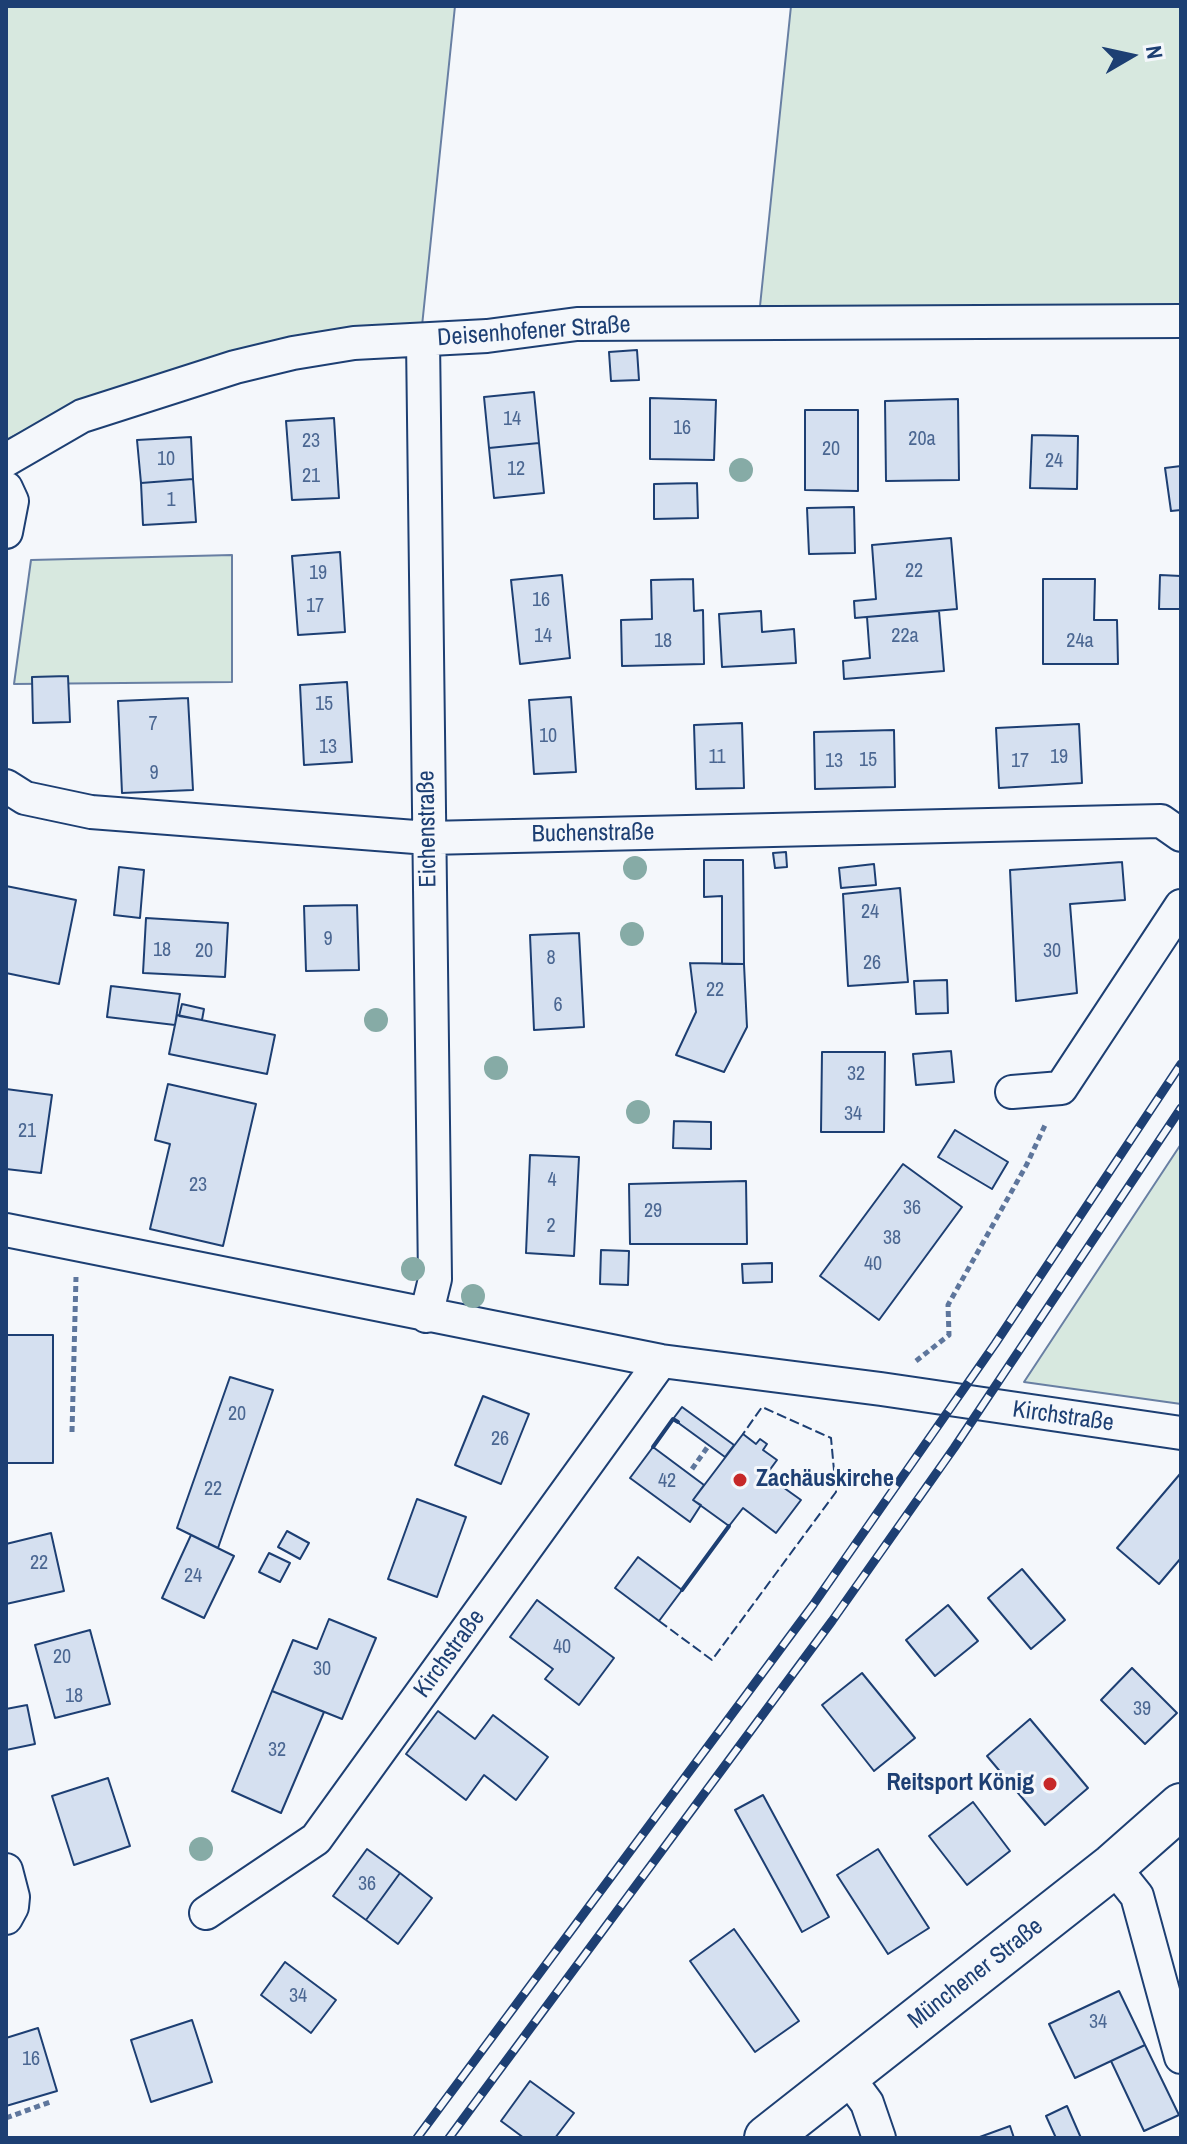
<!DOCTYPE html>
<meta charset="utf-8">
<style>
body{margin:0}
#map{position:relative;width:1187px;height:2144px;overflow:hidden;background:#f4f7fb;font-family:"Archivo Narrow",sans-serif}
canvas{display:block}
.frame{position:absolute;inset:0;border:8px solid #1d3f73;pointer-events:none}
.north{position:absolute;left:1091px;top:16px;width:80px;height:80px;-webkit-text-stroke:6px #f4f7fb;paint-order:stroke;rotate:81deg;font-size:22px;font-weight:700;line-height:32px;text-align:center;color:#1d3f73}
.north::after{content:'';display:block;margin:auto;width:28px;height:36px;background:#1d3f73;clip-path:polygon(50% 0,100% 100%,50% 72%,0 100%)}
</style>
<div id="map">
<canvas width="1187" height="2144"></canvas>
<div class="frame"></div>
<div class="north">N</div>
</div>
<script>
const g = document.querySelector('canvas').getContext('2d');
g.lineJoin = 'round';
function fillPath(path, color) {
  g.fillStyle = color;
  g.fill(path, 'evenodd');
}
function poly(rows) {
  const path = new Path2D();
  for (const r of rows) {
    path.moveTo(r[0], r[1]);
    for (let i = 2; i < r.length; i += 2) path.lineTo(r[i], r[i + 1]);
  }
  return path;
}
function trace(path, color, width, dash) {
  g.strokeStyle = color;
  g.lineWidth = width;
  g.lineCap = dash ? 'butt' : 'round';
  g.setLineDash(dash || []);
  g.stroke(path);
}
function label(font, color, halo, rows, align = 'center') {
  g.font = font + ' "Archivo Narrow",sans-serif';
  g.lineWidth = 6;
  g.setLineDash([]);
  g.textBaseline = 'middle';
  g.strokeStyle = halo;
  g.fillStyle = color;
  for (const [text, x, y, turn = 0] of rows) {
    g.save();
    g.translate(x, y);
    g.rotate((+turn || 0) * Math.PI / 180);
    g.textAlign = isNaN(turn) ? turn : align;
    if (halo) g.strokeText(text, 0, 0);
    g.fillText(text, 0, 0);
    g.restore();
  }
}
const green = poly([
 [6,6,455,6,422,326,79,403,6,440,6,6],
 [791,6,1181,6,1181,306,760,306,791,6],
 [232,555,232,682,14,684,31,560,232,555],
 [1181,1144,1181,1404,1024,1382,1181,1144]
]);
const building = poly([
 [637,350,639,380,611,381,609,352,637,350],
 [534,392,539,443,489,448,484,397,534,392],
 [650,398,716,400,714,460,650,459,650,398],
 [958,399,959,480,886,481,885,401,958,399],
 [805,410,858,410,858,491,805,490,805,410],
 [334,418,339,498,292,500,286,421,334,418],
 [1032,435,1078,436,1077,489,1030,488,1032,435],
 [191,437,193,479,141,483,137,440,191,437],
 [539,443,544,493,494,498,489,448,539,443],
 [1181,466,1181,510,1171,511,1165,468,1181,466],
 [193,479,196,522,143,525,141,483,193,479],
 [697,483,698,518,654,519,654,484,697,483],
 [854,507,855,553,809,554,807,508,854,507],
 [951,538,957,609,855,618,854,601,876,599,872,545,951,538],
 [340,552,345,632,298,635,292,556,340,552],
 [562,575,570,658,520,664,511,580,562,575],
 [1160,575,1181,576,1181,609,1159,609,1160,575],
 [693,579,694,611,703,610,704,664,622,666,621,620,652,619,651,580,693,579],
 [1043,579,1095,579,1094,620,1117,620,1118,664,1043,664,1043,579],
 [761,611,762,632,794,629,796,663,722,667,719,614,761,611],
 [939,611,944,671,844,679,843,661,870,658,867,617,939,611],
 [68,676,70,722,33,723,32,677,68,676],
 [347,682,352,762,304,765,300,685,347,682],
 [571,697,576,772,534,774,529,700,571,697],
 [188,698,193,790,122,793,118,701,188,698],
 [742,723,744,788,696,789,694,725,742,723],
 [1079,724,1082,783,999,788,996,728,1079,724],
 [894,730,895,787,815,789,814,732,894,730],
 [786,852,787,867,775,868,773,853,786,852],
 [704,860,743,860,744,964,722,964,722,896,704,897,704,860],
 [1122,862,1125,900,1070,904,1077,993,1016,1001,1010,870,1122,862],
 [874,864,876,885,841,888,839,868,874,864],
 [119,867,144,870,140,918,114,915,119,867],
 [6,886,76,900,59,984,6,973,6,886],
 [900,888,908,982,848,986,843,894,900,888],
 [357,905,359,970,306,971,304,906,357,905],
 [146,918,228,923,225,977,143,973,146,918],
 [579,933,584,1027,534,1030,530,935,579,933],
 [690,963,744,964,747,1027,724,1072,676,1055,696,1012,690,963],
 [947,980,948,1013,916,1014,914,981,947,980],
 [111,986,180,994,175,1025,107,1017,111,986],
 [182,1004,204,1009,202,1020,179,1016,182,1004],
 [177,1015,275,1035,267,1074,169,1054,177,1015],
 [951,1051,954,1082,916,1085,913,1054,951,1051],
 [822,1052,885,1052,884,1132,821,1132,822,1052],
 [168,1084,256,1104,223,1246,150,1229,170,1144,155,1140,168,1084],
 [6,1089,52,1095,41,1173,6,1169,6,1089],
 [674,1121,711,1122,711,1149,673,1148,674,1121],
 [955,1130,1008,1162,992,1189,938,1157,955,1130],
 [530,1155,579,1157,574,1256,526,1253,530,1155],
 [903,1164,962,1207,879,1320,820,1276,903,1164],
 [746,1181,747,1244,630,1244,629,1184,746,1181],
 [601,1250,629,1251,628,1285,600,1284,601,1250],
 [772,1263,772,1282,743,1283,742,1264,772,1263],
 [6,1335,53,1335,53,1463,6,1463,6,1335],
 [230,1377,273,1390,218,1548,177,1528,230,1377],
 [483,1396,529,1414,501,1484,455,1465,483,1396],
 [682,1407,734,1445,725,1457,673,1419,682,1407],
 [743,1434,756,1444,760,1439,767,1444,763,1450,777,1460,766,1475,801,1500,776,1533,743,1508,729,1526,693,1500,743,1434],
 [653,1447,704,1485,693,1500,701,1505,690,1522,630,1478,653,1447],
 [1180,1474,1181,1558,1159,1584,1117,1548,1180,1474],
 [417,1499,466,1517,437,1597,388,1579,417,1499],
 [287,1531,309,1543,300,1559,278,1547,287,1531],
 [51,1533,64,1591,6,1604,6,1544,51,1533],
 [191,1535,234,1556,204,1618,162,1598,191,1535],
 [269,1553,290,1563,280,1582,259,1572,269,1553],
 [638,1557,682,1590,659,1621,615,1588,638,1557],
 [1022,1569,1065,1620,1031,1649,988,1598,1022,1569],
 [537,1600,614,1658,579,1705,545,1679,553,1669,510,1637,537,1600],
 [948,1605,978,1641,935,1676,906,1640,948,1605],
 [329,1619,376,1638,342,1719,272,1691,293,1640,317,1649,329,1619],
 [90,1630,110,1704,55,1718,35,1645,90,1630],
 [1132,1668,1177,1713,1145,1744,1101,1700,1132,1668],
 [862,1673,915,1738,874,1771,822,1705,862,1673],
 [272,1691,324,1712,281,1813,232,1791,272,1691],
 [27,1705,35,1744,6,1750,6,1709,27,1705],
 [438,1711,475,1739,493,1715,548,1757,516,1800,484,1775,466,1800,406,1754,438,1711],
 [1030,1719,1088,1788,1045,1825,987,1756,1030,1719],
 [108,1778,130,1846,74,1865,52,1796,108,1778],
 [763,1795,829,1917,802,1932,735,1810,763,1795],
 [973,1802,1010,1851,967,1885,929,1836,973,1802],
 [367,1849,400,1873,366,1920,333,1896,367,1849],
 [878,1849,929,1928,888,1954,837,1875,878,1849],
 [400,1873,432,1898,398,1944,366,1920,400,1873],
 [734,1929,799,2021,755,2052,690,1961,734,1929],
 [285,1962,336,2000,311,2033,261,1995,285,1962],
 [1119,1991,1145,2045,1075,2078,1049,2024,1119,1991],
 [192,2020,212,2082,151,2102,131,2040,192,2020],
 [38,2028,57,2091,6,2106,6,2038,38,2028],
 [1145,2045,1179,2115,1144,2131,1111,2061,1145,2045],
 [530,2081,574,2113,555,2138,524,2138,501,2121,530,2081],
 [1067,2106,1081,2138,1056,2138,1046,2116,1067,2106],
 [1010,2126,1014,2138,977,2138,1010,2126]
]);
const path = poly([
 [916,1361,949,1335,948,1305,1027,1164,1046,1123],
 [72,1432,76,1277],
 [692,1469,709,1445],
 [6,2118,50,2102]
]);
const minor = poly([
 [423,340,435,1279,426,1316],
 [6,460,82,416,235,367,293,353,354,343,487,336,577,324,1181,321],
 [6,488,12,501,6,532],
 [6,786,25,798,91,812,428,838,1161,821,1181,835],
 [1012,1092,1061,1088,1181,906],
 [6,1230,661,1361,881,1389,1181,1433],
 [1113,1866,1137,1896,1181,2057],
 [6,1870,13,1897,12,1907,6,1918],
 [206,1913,316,1839,661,1361],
 [847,2076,867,2103,879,2138]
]);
const secondary = poly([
 [767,2138,1113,1866,1181,1806]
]);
const rail = poly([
 [417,2138,813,1605,995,1344,1181,1064],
 [449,2138,832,1621,954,1448,1181,1108]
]);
const fence = poly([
 [659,1621,712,1660,836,1492,831,1438,762,1407,743,1434]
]);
const wall = poly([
 [653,1447,673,1419,678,1422],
 [682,1590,729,1526]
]);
const trees = [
 [741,470],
 [635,868],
 [632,934],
 [376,1020],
 [496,1068],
 [638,1112],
 [413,1269],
 [473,1296],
 [201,1849]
];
const markers = [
 [740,1480,8,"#c62828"],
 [1050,1784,8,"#c62828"]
];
const numberNames = [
 ["14",512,420],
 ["16",682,429],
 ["20a",922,440],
 ["23",311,442],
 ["20",831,450],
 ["10",166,460],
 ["24",1054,462],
 ["12",516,470],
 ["21",311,477],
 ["1",171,501],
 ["22",914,572],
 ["19",318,574],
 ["16",541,601],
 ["17",315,607],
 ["14",543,637],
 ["22a",905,637],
 ["18",663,642],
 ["24a",1080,642],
 ["15",324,705],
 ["7",153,725],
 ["10",548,737],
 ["13",328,748],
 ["11",717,758],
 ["19",1059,758],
 ["15",868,761],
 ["13",834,762],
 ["17",1020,762],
 ["9",154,774],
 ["24",870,913],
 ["9",328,940],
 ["18",162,951],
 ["20",204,952],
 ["30",1052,952],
 ["8",551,959],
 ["26",872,964],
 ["22",715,991],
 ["6",558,1006],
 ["32",856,1075],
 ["34",853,1115],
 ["21",27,1132],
 ["4",552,1181],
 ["23",198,1186],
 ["36",912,1209],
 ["29",653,1212],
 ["2",551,1227],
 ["38",892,1239],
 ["40",873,1265],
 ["20",237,1415],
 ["26",500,1440],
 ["42",667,1482],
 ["22",213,1490],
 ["22",39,1564],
 ["24",193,1577],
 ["40",562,1648],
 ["20",62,1658],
 ["30",322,1670],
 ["18",74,1697],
 ["39",1142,1710],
 ["32",277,1751],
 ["36",367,1885],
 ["34",298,1997],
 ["34",1098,2023],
 ["16",31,2060]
];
const streetNames = [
 ["Deisenhofener Straße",534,332,-4],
 ["Eichenstraße",428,829,-91],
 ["Buchenstraße",593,834,-1],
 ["Kirchstraße",1063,1417,8],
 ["Kirchstraße",450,1654,-54],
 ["Münchener Straße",976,1974,-38]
];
const poiNames = [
 ["Zachäuskirche",756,1480],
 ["Reitsport König",1034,1784,"right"]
];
fillPath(green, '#d7e8df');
trace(green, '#687fa3', 2);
fillPath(building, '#d5e0f0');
trace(building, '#1d3f73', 2);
trace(minor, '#1d3f73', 36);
trace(secondary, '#1d3f73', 48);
trace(path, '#5e769c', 5, [6, 4]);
trace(minor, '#f4f7fb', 32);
trace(secondary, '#f4f7fb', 44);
trace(rail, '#1d3f73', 9);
trace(rail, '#f4f7fb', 6, [18]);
trace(fence, '#1d3f73', 2, [10, 4]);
trace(wall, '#1d3f73', 4);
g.fillStyle = '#86aba6';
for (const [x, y] of trees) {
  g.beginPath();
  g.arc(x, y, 12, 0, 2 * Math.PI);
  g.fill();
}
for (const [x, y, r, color] of markers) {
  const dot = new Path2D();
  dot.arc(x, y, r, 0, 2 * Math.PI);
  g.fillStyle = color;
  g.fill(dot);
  trace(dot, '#f4f7fb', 3);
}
label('20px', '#4b6792', null, numberNames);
label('24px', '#1d3f73', '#f4f7fb', streetNames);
label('bold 24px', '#1d3f73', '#f4f7fb', poiNames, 'left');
</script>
